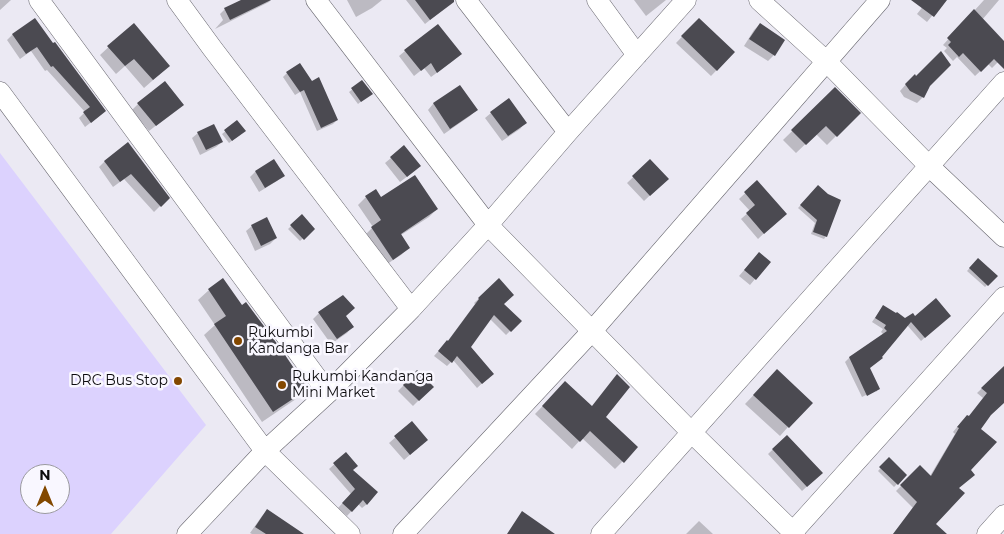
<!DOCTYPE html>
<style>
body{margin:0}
#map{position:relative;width:1004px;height:534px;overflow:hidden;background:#ebe9f3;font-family:Montserrat,sans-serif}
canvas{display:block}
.north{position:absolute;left:20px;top:464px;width:50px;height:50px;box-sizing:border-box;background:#f9f7ff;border:1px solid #9a999f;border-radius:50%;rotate:0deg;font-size:14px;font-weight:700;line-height:20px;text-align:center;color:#0c0b0e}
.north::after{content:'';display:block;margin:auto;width:18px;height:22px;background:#834800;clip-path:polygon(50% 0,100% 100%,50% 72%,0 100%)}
</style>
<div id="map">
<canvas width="1004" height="534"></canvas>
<div class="north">N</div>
</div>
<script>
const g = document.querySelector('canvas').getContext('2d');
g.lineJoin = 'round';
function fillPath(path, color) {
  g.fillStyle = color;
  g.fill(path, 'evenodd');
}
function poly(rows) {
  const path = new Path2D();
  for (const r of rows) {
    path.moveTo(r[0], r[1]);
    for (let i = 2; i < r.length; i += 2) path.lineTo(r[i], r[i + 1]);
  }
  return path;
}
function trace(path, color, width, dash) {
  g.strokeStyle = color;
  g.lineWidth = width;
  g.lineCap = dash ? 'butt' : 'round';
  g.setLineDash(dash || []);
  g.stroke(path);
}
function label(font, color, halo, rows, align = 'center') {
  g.font = font + ' Montserrat,sans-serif';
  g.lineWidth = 5;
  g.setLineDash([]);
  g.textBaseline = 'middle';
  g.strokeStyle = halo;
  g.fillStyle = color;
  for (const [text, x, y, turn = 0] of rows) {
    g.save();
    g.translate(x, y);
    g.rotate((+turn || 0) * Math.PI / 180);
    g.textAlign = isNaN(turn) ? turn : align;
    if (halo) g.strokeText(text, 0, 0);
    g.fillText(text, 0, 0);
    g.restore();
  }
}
const green = poly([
 [0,153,206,425,111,534,0,534],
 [30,474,60,474,60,504,30,504]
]);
const shadow = poly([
 [0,0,11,0,0,10],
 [241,0,271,0,269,2,215,29,223,20,220,14,225,9],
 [347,0,382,0,372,8,356,17],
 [406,0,439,0,445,8,425,24],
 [634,0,666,0,646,16],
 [928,0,945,0,927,22,917,14],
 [984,0,999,0,982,20,1004,42,1004,56,992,68,988,64,975,76,957,57,953,61,944,51,947,48,943,45],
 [35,19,99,116,85,127,79,118,85,112,47,70,45,71,31,51,20,59,7,40,12,35],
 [699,19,734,52,711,76,676,43],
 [760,24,774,55,768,61,744,46,754,30],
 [126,31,160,74,144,88,125,66,116,74,100,55],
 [405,51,454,60,431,77,424,68,414,76,399,56],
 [287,73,337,120,333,124,317,131,300,92,295,95,283,77],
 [914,75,928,86,923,97,917,103,904,97,900,91],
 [362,82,368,96,358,104,349,92],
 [460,86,476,110,470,116,444,134,428,110,433,104],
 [835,89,859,113,827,145,816,134,796,153,783,140],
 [138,104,176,110,149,131,132,110],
 [491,113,525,123,520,129,502,141,485,118],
 [237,122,242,133,229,143,222,134],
 [198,133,222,142,216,147,200,155,192,138],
 [128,144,168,198,154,212,124,179,113,187,99,167,105,161],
 [404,147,413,172,400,182,385,163],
 [650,161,661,185,644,201,627,183],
 [255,172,283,175,277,181,259,192,250,177],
 [757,182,779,219,758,239,741,219,750,211,739,199],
 [818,187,826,236,824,239,811,234,815,223,798,208],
 [376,190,381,198,437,209,429,217,401,235,409,248,401,255,384,266,364,236,373,227,358,205,366,197],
 [302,216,313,229,300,241,288,229],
 [252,226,276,238,270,244,255,251,246,231],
 [978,259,996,276,985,287,967,271],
 [753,260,755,279,750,285,739,276],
 [499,280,503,304,520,321,506,335,490,319,469,348,488,378,477,388,453,360,447,366,434,356,443,346,447,342,475,304,474,303],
 [209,290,241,307,306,389,296,399,262,422,204,335,215,325,198,300],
 [883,306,905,320,915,318,945,319,921,341,907,325,869,368,878,389,876,392,876,390,862,397,845,362,849,358,884,335,881,332,883,329,872,322],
 [319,313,345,316,352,327,347,333,331,344,313,319],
 [417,372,432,387,413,406,398,391],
 [999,372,1004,377,1004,402,990,415,979,429,969,470,934,524,945,534,893,534,913,508,896,491,920,467,930,476,955,434,953,432,962,421,968,417,983,398,977,393],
 [768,380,788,427,780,436,745,404],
 [565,383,637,447,615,469,582,438,572,449,535,414],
 [412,423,420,446,404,460,389,443],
 [787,436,816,478,802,491,768,454],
 [346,454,352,471,367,504,362,508,358,504,347,516,338,508,351,494,329,469],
 [889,459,906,475,894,487,878,471],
 [267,511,294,534,252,534,250,533,262,516],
 [699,521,713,534,686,534]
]);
const building = poly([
 [241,0,271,0,230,20,224,8],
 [415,0,454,0,454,2,430,20],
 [911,0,947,0,934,17],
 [974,9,1004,41,1004,69,994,59,981,72,963,53,959,57,948,45,951,42,947,38],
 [35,18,53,43,55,42,106,111,91,123,83,112,90,107,53,66,51,67,37,47,26,54,12,34],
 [699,18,735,52,717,71,681,36],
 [134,23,170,66,153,80,134,59,125,66,107,46],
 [760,23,785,40,775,56,749,39],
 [438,24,462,54,437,73,431,63,421,71,404,50],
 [941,51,951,65,930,86,924,98,910,91,905,84,915,74,916,76],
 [300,63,312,81,319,77,338,120,321,128,304,90,300,92,286,72],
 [362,80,373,94,361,102,351,88],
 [165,81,184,105,156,126,137,103],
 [460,85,478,110,450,129,433,103],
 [835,87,861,113,837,137,826,126,806,145,791,130],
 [509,98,527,123,508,136,490,112],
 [237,120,246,131,232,141,224,130],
 [214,124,223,142,206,150,197,132],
 [128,142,170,198,161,207,131,174,120,182,104,161],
 [404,145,421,166,407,177,390,157],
 [274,159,285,176,265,188,255,171],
 [650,159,669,179,650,196,632,176],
 [415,175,438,209,401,234,410,248,393,260,371,227,381,220,365,196,376,189,381,197],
 [757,180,787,214,764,234,746,213,755,205,744,192],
 [818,185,828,194,841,200,827,237,813,232,817,220,800,205],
 [302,214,315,229,304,240,290,225],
 [267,217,277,238,261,246,251,225],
 [759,252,771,262,756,280,744,270],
 [978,258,998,276,988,286,969,268],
 [223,278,242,305,246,302,281,349,308,389,273,412,214,324,226,316,208,289],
 [499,278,514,295,504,304,522,321,511,332,494,315,471,347,494,374,482,384,457,356,452,363,438,351,447,340,448,341,479,299,478,298],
 [343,295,355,308,346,316,354,327,337,339,318,312],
 [936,298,951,316,925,338,911,322,882,357,883,358,870,368,880,389,867,396,849,357,887,331,884,328,886,325,875,318,883,305,896,313,897,312,905,318,913,313,915,316],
 [1004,366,1004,403,991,415,981,429,997,442,971,470,975,475,959,488,965,493,936,524,947,534,893,534,917,502,900,485,920,465,931,476,959,428,957,427,967,415,969,416,987,393,981,388],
 [777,369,813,403,789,428,753,395],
 [417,370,434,387,419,401,403,385],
 [617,374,630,387,606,417,638,447,624,463,590,431,580,442,542,406,565,381,592,406],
 [412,421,428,440,410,455,394,436],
 [787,435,823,473,807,487,772,449],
 [346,452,358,466,353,470,378,492,367,505,363,500,352,512,342,503,355,489,333,463],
 [889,457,907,475,898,485,879,467],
 [267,509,304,534,266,534,255,527],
 [522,511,555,534,507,534]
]);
const street = poly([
 [39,0,328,393],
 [177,0,212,48,411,309],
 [316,0,488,225,692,433,795,534],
 [466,0,568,132],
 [597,0,637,55],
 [759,0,826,61,929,166,1004,237],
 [0,92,265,451,350,534],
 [187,534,265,451,328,393,411,309,488,225,568,132,686,0],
 [403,534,592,331,880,0],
 [601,534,1004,82],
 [791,534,1004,297],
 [987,534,1004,515]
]);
const markers = [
 [238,341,5,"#834800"],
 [178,381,5,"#834800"],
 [282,385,5,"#834800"]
];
const poiNames = [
 ["Rukumbi",248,333],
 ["Kandanga Bar",248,349],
 ["Rukumbi Kandanga",292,377],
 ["Mini Market",292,393],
 ["DRC Bus Stop",168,381,"right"]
];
fillPath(green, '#dcd2fe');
fillPath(shadow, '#0003');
fillPath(building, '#4b4a51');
trace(street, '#67666e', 21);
trace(street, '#fff', 20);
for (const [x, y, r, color] of markers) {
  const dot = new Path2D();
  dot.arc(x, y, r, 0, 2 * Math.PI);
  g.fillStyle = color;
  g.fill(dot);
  trace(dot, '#f9f7ff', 2);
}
label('14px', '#0c0b0e', '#f9f7ff', poiNames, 'left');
</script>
